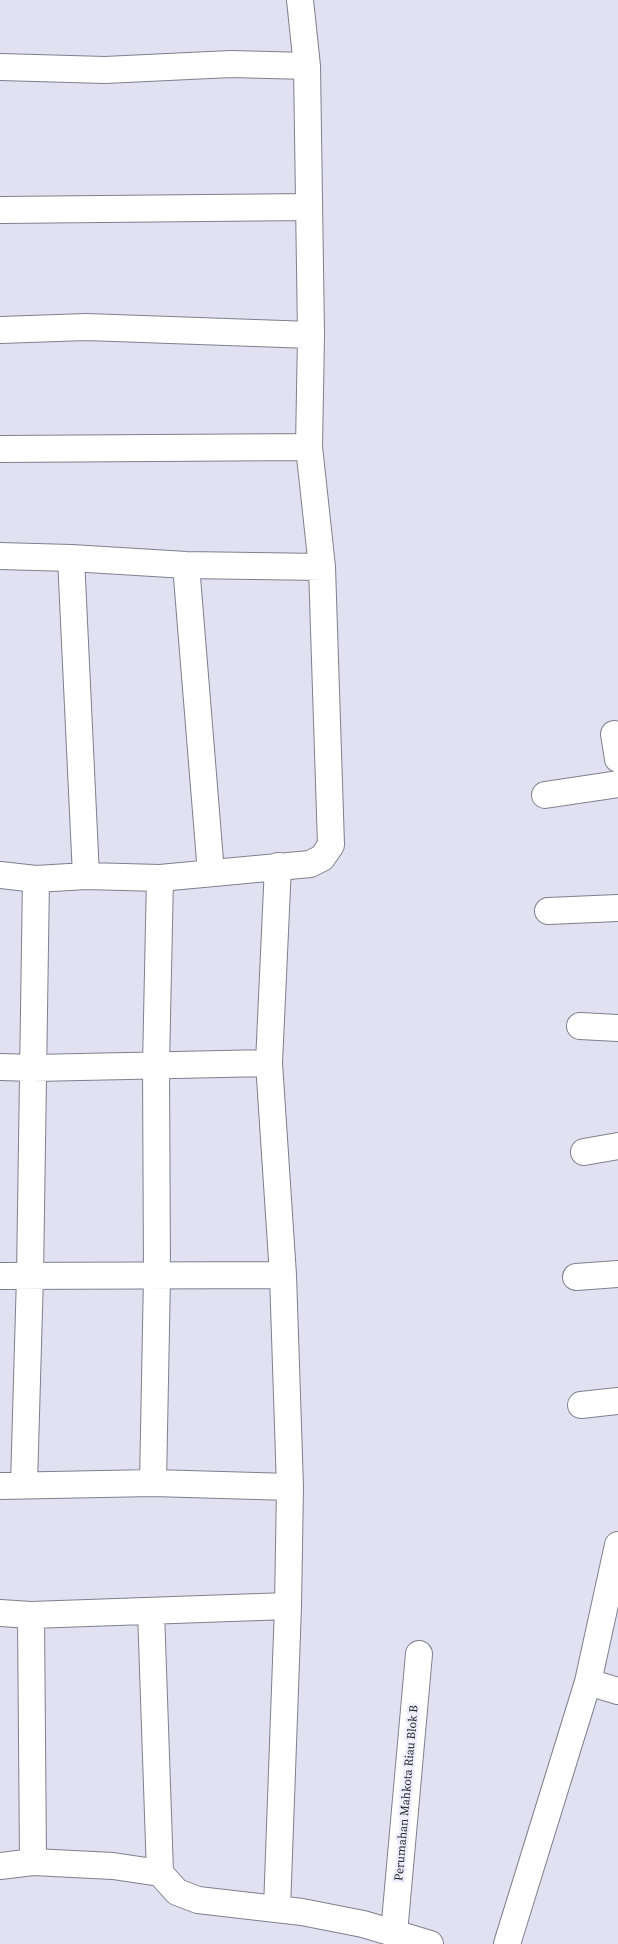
<!DOCTYPE html>
<style>
body{margin:0}
canvas{display:block;background:#e1e1f1}
</style>
<canvas width="618" height="1944"></canvas>
<script>
const g = document.querySelector('canvas').getContext('2d');
g.lineJoin = 'round';
function poly(rows) {
  const path = new Path2D();
  for (const r of rows) {
    path.moveTo(r[0], r[1]);
    for (let i = 2; i < r.length; i += 2) path.lineTo(r[i], r[i + 1]);
  }
  return path;
}
function trace(path, color, width, dash) {
  g.strokeStyle = color;
  g.lineWidth = width;
  g.lineCap = dash ? 'butt' : 'round';
  g.setLineDash(dash || []);
  g.stroke(path);
}
function label(font, color, halo, rows, align = 'center') {
  g.font = font + ' "Source Serif 4",serif';
  g.lineWidth = 5;
  g.setLineDash([]);
  g.textBaseline = 'middle';
  g.strokeStyle = halo;
  g.fillStyle = color;
  for (const [text, x, y, turn = 0] of rows) {
    g.save();
    g.translate(x, y);
    g.rotate((+turn || 0) * Math.PI / 180);
    g.textAlign = isNaN(turn) ? turn : align;
    if (halo) g.strokeText(text, 0, 0);
    g.fillText(text, 0, 0);
    g.restore();
  }
}
const street = poly([
 [0,67,105,70,231,64,307,66],
 [0,210,309,207],
 [0,330,86,327,311,335],
 [0,449,309,447],
 [0,556,71,558,186,565,322,567],
 [71,558,86,876],
 [186,565,211,873],
 [614,734,618,759],
 [545,795,618,784],
 [0,875,36,879,86,876,160,878,310,864,322,858,331,845,322,567,309,447,311,335,307,66,300,0],
 [548,911,618,908],
 [580,1026,618,1028],
 [0,1067,34,1068,269,1063],
 [584,1152,618,1146],
 [0,1276,283,1275],
 [576,1277,618,1274],
 [581,1405,618,1401],
 [153,1483,157,1276,156,1065,160,878],
 [24,1484,30,1276,36,879],
 [0,1486,153,1483,290,1487],
 [151,1611,160,1873,177,1892,198,1900,302,1912,363,1924,430,1944],
 [0,1613,31,1615,288,1606],
 [31,1615,33,1862],
 [588,1682,618,1691],
 [0,1866,33,1862,113,1866,160,1873],
 [277,1909,288,1606,290,1487,283,1275,269,1063,278,866],
 [394,1933,419,1654],
 [507,1944,588,1682,618,1545]
]);
const streetNames = [
 ["Perumahan Mahkota Riau Blok B",407,1793,-85]
];
trace(street, '#807f8e', 28);
trace(street, '#fff', 26);
label('12px', '#27272d', '#efeefe', streetNames);
</script>
